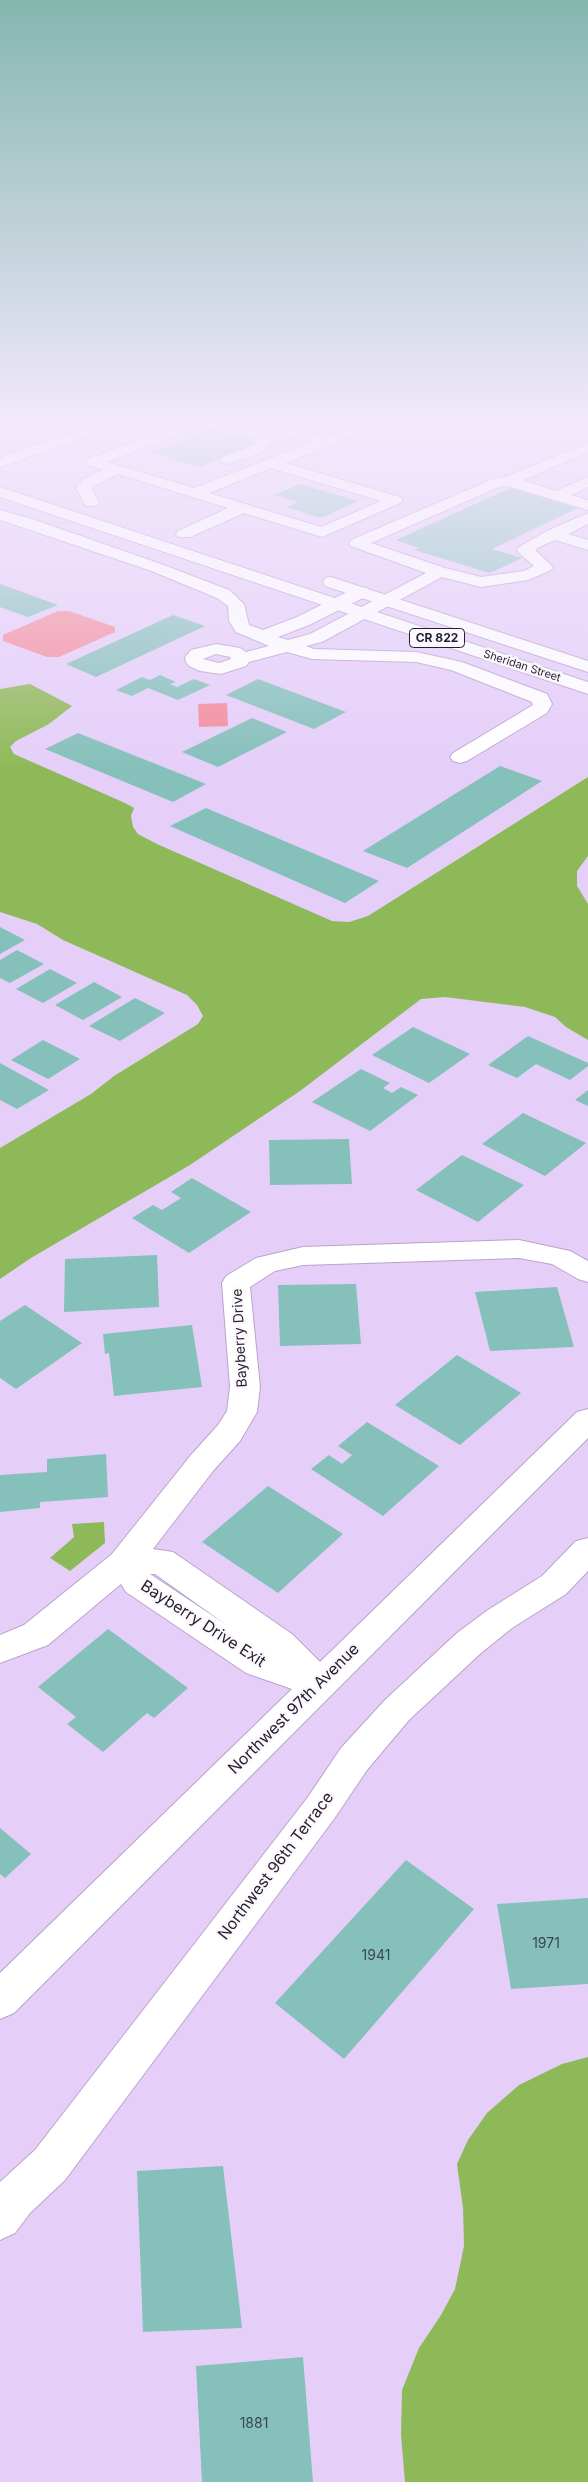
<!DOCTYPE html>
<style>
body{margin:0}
canvas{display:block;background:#e5cff9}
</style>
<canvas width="588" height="2482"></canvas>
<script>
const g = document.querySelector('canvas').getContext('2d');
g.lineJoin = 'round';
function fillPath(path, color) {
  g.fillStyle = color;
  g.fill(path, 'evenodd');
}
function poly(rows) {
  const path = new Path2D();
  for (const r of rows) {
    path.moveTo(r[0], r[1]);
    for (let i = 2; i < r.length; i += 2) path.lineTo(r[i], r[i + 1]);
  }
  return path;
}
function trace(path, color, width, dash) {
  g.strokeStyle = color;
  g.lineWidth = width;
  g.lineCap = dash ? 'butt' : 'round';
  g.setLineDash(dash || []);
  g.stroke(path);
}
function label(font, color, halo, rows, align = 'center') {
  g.font = font + ' Inter,sans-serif';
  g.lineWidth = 5;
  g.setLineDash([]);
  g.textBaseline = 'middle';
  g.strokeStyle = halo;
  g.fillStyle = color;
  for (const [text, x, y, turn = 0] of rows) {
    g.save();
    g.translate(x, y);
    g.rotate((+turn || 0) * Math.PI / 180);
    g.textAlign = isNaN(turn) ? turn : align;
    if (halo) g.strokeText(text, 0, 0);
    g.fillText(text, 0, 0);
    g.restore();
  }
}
const green = poly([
 [58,611,69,611,115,627,115,632,59,657,47,657,3,641,3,635],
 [227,703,228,726,199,727,198,704]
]);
const water = poly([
 [30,684,72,706,49,724,16,741,10,747,14,754,125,803,134,808,131,816,133,827,138,834,157,844,332,921,349,922,368,916,588,777,588,856,577,871,577,886,588,904,588,1040,566,1027,555,1017,525,1007,445,997,421,999,300,1091,190,1165,31,1258,0,1279,0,1148,91,1094,114,1076,198,1024,203,1016,197,1005,187,995,63,940,37,924,0,912,0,689],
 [104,1522,105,1543,70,1571,50,1558,74,1537,72,1524],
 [588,2057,588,2482,405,2482,401,2435,402,2390,419,2348,441,2315,455,2289,464,2246,463,2208,457,2164,468,2140,487,2113,519,2085,562,2064]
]);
const building = poly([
 [213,429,261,443,199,467,148,451,160,449],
 [300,484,358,501,324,517,317,517,287,507,298,502,274,495],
 [510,488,578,508,492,549,522,558,490,573,414,550,419,548,396,540],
 [0,584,58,605,28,617,0,607],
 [173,615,205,626,96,677,66,664],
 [160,675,176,682,170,684,177,687,194,679,210,685,178,700,148,688,132,696,116,690,142,677,150,680],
 [258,679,346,712,314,729,226,695],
 [252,718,287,732,218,767,182,752],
 [78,733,206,784,173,802,45,749],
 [500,766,542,781,407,868,363,851],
 [206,808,379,881,345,903,170,826],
 [0,927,25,940,0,954],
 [17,950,44,964,10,983,0,978,0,960],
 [50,969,77,983,43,1003,16,989],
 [94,982,122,997,83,1020,55,1005],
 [135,998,165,1013,120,1041,89,1026],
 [413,1027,470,1054,429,1083,372,1055],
 [528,1036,588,1063,588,1066,570,1080,536,1064,517,1078,488,1065],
 [43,1040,80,1059,48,1079,11,1060],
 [0,1063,49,1090,17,1109,0,1100],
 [361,1069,390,1083,383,1088,392,1093,401,1087,418,1095,370,1131,312,1102],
 [588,1090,588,1106,575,1100],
 [523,1113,586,1143,545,1176,482,1144],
 [349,1139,352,1184,270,1185,269,1140],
 [462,1155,524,1185,478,1222,416,1190],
 [192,1178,251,1212,189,1253,132,1218,153,1205,162,1210,181,1198,171,1192],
 [157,1255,159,1307,64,1312,65,1259],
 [356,1284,361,1344,280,1346,278,1285],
 [557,1287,574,1347,490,1351,475,1292],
 [25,1305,82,1343,16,1389,0,1378,0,1321],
 [192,1325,202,1387,114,1396,109,1353,105,1354,103,1334],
 [457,1355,521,1393,460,1445,395,1405],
 [367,1422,439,1466,383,1516,311,1469,329,1455,342,1464,352,1455,338,1446],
 [106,1454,108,1497,40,1502,40,1508,0,1512,0,1475,47,1472,47,1459],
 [268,1486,343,1534,278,1593,202,1542],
 [108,1629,188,1688,154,1718,147,1713,103,1752,67,1724,76,1717,38,1687],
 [0,1828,31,1854,5,1878,0,1874],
 [406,1860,474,1909,344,2059,275,2003],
 [588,1898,588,1984,511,1989,497,1904],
 [223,2166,242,2328,143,2332,137,2171],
 [303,2357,313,2482,202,2482,196,2366]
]);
const minor = poly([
 [187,422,273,422,326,437,364,422,383,422,381,425,285,463,400,497,403,500,400,503,322,537,244,513,190,537,178,537,176,534,178,531,228,508,118,474,93,486,92,488,99,503,96,506,86,506,76,488,82,480,103,470,88,465,86,462,88,459,187,422],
 [255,426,313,442,194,488,107,462,198,427,233,431,258,439,259,441,250,447,223,457,221,460,223,463,228,464,260,453,274,442,268,433,250,427,255,426],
 [271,468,381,501,321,527,209,493,271,468],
 [588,443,588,452,523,480,556,491,588,477,588,487,571,495,588,500,588,510,508,486,501,486,371,543,445,568,481,577,524,571,534,566,519,553,517,550,519,547,547,531,588,513,588,524,568,534,588,540,588,550,555,540,539,547,535,550,553,567,551,570,528,580,481,587,442,577,322,642,306,646,314,649,416,652,462,662,547,694,552,704,547,713,467,761,460,763,453,761,450,757,453,753,533,705,532,702,451,670,416,662,312,659,287,652,249,662,246,666,221,674,200,671,189,666,186,662,185,657,191,650,216,644,240,648,246,652,269,646,236,632,229,621,228,606,217,598,149,570,0,520,0,510,32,519,161,564,229,590,244,604,249,625,263,630,297,617,355,588,361,587,367,588,369,592,367,596,309,625,278,637,288,640,310,634,426,573,351,546,349,543,351,540,493,479,506,477,588,443],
 [216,654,230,657,231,659,219,663,203,659,216,654],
 [519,1240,570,1251,588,1261,588,1282,578,1279,552,1264,519,1258,303,1265,275,1271,250,1287,260,1387,257,1412,240,1441,213,1471,153,1549,173,1552,292,1634,320,1662,577,1412,588,1409,588,1438,14,2013,0,2019,0,1973,292,1689,246,1673,126,1592,121,1584,48,1645,0,1663,0,1635,24,1625,112,1554,191,1455,218,1425,227,1411,230,1387,222,1283,226,1276,256,1258,303,1247,519,1240],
 [150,1574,155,1574,228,1626,150,1574],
 [588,1538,588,1571,566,1594,512,1628,481,1653,409,1720,367,1770,334,1819,65,2180,30,2213,15,2233,0,2240,0,2182,35,2150,308,1797,341,1748,385,1700,457,1633,488,1610,542,1576,576,1541,588,1538]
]);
const major = poly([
 [101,422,121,422,119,425,0,467,0,458,101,422],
 [0,487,588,682,588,694,0,497,0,487],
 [331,577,588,661,588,672,325,586,323,582,325,578,331,577]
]);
const farStreetnames = [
 ["Sheridan Street",522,666,18]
];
const shields = [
 [437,638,55]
];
const shieldNames = [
 ["CR 822",437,638]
];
const streetNames = [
 ["Bayberry Drive",240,1338,-93]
];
const nearNumbernames = [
 ["1971",546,1944],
 ["1941",376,1956],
 ["1881",254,2424]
];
const nearStreetnames = [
 ["Bayberry Drive Exit",203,1624,33],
 ["Northwest 97th Avenue",294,1709,-45],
 ["Northwest 96th Terrace",276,1866,-53]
];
fillPath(green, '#f38c9e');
fillPath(water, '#8eb958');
fillPath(building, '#85c0bb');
trace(minor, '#b9a3cb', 2);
trace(major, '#b9a3cb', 2);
fillPath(minor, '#fff');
fillPath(major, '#fff');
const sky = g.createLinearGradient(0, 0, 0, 769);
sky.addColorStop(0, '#84b6ae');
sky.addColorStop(0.55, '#f3e9fc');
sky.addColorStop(1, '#f3e9fc00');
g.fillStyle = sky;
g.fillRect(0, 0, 588, 769);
label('11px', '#261e2d', '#fcf9fe', farStreetnames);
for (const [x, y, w] of shields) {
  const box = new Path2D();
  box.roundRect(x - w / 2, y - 9.5, w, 19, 4);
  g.fillStyle = '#fcf9fe';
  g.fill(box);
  trace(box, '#261e2d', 1);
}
label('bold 12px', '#261e2d', null, shieldNames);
label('14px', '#261e2d', '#fcf9fe', streetNames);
label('14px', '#3e4650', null, nearNumbernames);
label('16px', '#261e2d', '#fcf9fe', nearStreetnames);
</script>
